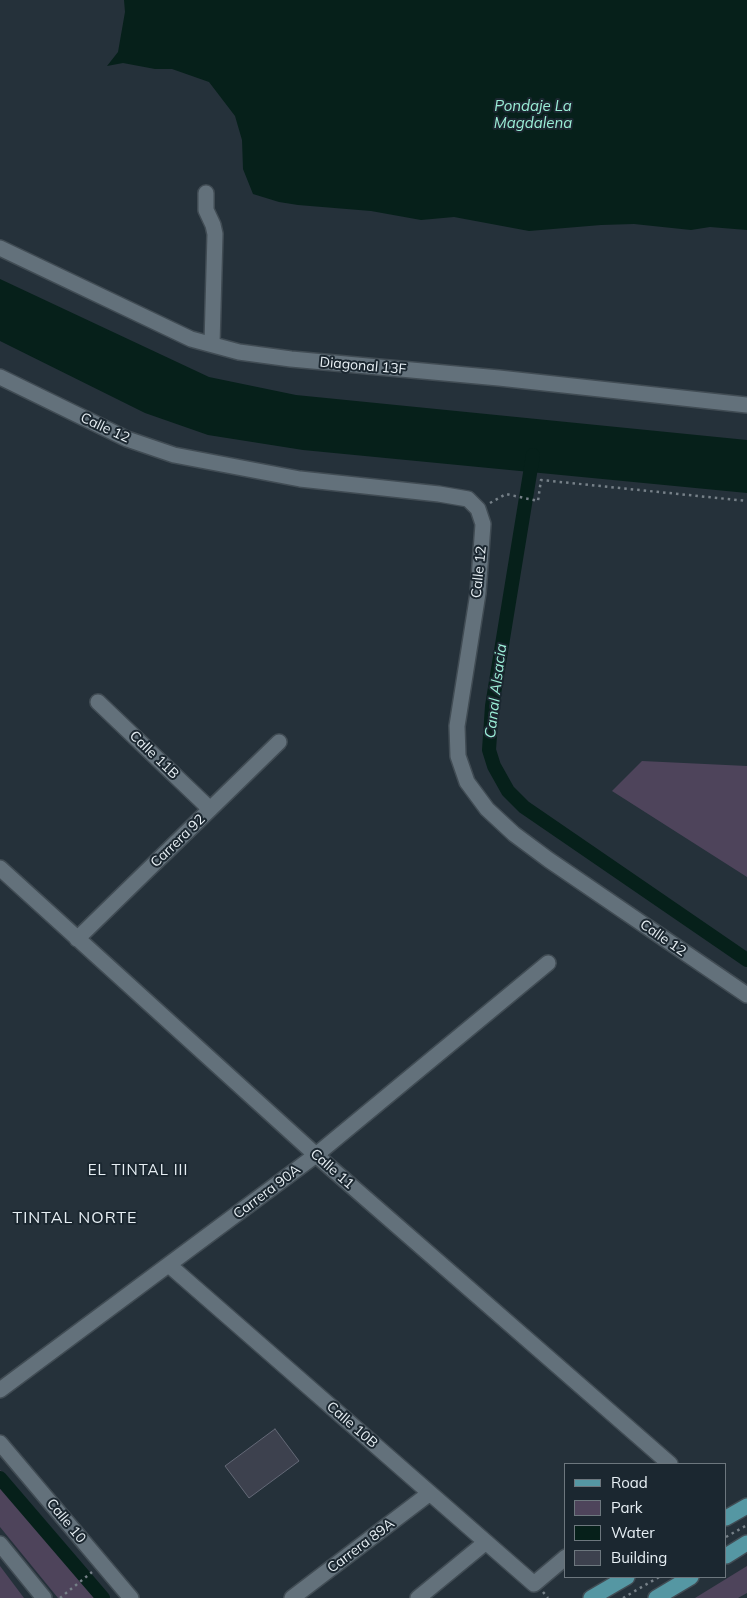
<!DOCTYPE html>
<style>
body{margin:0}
#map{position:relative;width:747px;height:1598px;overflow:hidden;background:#25313a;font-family:Mulish,sans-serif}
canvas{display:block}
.legend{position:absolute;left:564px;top:1463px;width:162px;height:115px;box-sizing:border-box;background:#1b2730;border:1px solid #6d777e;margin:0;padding:6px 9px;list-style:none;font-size:15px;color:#e7eff4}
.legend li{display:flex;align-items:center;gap:10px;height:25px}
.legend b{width:25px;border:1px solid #6d777e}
</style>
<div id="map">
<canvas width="747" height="1598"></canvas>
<ul class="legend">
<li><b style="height:6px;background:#5597a3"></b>Road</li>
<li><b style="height:14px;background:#4e445b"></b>Park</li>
<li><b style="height:14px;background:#06201a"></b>Water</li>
<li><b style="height:14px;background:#3d414e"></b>Building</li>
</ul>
</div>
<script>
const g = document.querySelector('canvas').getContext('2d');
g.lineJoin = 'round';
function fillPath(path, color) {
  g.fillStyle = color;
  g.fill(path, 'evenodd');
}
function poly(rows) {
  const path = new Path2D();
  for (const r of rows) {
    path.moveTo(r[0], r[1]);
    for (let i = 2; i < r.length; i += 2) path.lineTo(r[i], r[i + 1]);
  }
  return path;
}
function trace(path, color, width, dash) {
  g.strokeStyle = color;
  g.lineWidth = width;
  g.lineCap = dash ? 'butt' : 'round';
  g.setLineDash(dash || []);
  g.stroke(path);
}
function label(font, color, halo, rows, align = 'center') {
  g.font = font + ' Mulish,sans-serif';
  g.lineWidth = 4;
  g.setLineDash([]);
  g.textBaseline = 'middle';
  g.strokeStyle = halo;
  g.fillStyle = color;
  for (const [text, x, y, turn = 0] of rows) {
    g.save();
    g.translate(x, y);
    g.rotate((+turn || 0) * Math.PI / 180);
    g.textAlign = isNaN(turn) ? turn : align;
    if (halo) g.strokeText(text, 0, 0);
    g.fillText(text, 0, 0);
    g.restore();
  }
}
const green = poly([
 [642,761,747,766,747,877,612,791],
 [0,1470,110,1598,58,1598,0,1527],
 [0,1566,24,1598,0,1598],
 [747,1566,747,1593,738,1598,695,1598]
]);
const water = poly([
 [124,0,747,0,747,230,710,227,691,230,634,224,601,225,529,231,454,217,421,220,371,211,298,205,279,202,253,194,243,169,242,140,235,116,209,82,172,69,155,69,123,63,107,66,118,52,125,12],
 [0,279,209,377,296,395,747,440,747,493,303,450,208,435,145,413,0,341]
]);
const canal = poly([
 [533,455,492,706,489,750,494,766,508,791,524,807,747,960],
 [0,1478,103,1598]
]);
const building = poly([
 [275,1429,299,1461,249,1498,225,1466,275,1429]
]);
const path = poly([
 [490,503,506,494,538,501,541,480,747,501],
 [726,1537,747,1525],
 [543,1592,548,1598],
 [60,1598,92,1572],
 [623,1598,659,1577]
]);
const minor = poly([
 [206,193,206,210,213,225,215,234,212,344],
 [0,248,191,339,239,352,291,359,499,378,747,405],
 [0,377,127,439,174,455,300,479,439,494,468,499,478,509,483,524,478,593,457,726,458,756,467,782,487,809,514,834,549,860,747,995],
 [98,702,210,809],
 [0,868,316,1155,670,1464],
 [77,939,279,742],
 [169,1265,534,1584,566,1557],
 [0,1390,316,1155,548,963],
 [0,1443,131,1598],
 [0,1544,44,1598],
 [292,1598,430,1493],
 [418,1598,486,1542]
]);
const major = poly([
 [726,1518,747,1506],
 [726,1556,747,1543],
 [591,1598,627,1577],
 [656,1598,691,1577]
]);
const streetNames = [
 ["Diagonal 13F",363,366,5],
 ["Calle 12",105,428,25],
 ["Calle 12",479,572,-84],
 ["Calle 11B",154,755,44],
 ["Carrera 92",178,841,-44],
 ["Calle 12",663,938,35],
 ["Calle 11",332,1169,41],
 ["Carrera 90A",267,1192,-37],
 ["Calle 10B",352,1425,41],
 ["Calle 10",66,1521,50],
 ["Carrera 89A",361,1546,-37]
];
const waterNames = [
 ["Pondaje La",533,106],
 ["Magdalena",533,123],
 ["Canal Alsacia",496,691,-83]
];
const neighbourhoodNames = [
 ["EL TINTAL III",138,1170]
];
const quarterNames = [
 ["TINTAL NORTE",75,1218]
];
fillPath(green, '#4e445b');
fillPath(water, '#06201a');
trace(canal, '#06201a', 14);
fillPath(building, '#3d414e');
trace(building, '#646977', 1);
trace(minor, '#414c54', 18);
trace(major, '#414c54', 18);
trace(path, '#768088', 2.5, [2.5, 4]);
trace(minor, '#63717b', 15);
trace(major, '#5597a3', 15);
label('14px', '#e7eff4', '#1b2730', streetNames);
label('italic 15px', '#9beed7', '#1b2730', waterNames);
g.letterSpacing = '1px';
label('15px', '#e7eff4', '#1b2730', neighbourhoodNames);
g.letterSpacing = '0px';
g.letterSpacing = '1px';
label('16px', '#e7eff4', '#1b2730', quarterNames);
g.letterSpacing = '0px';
</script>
